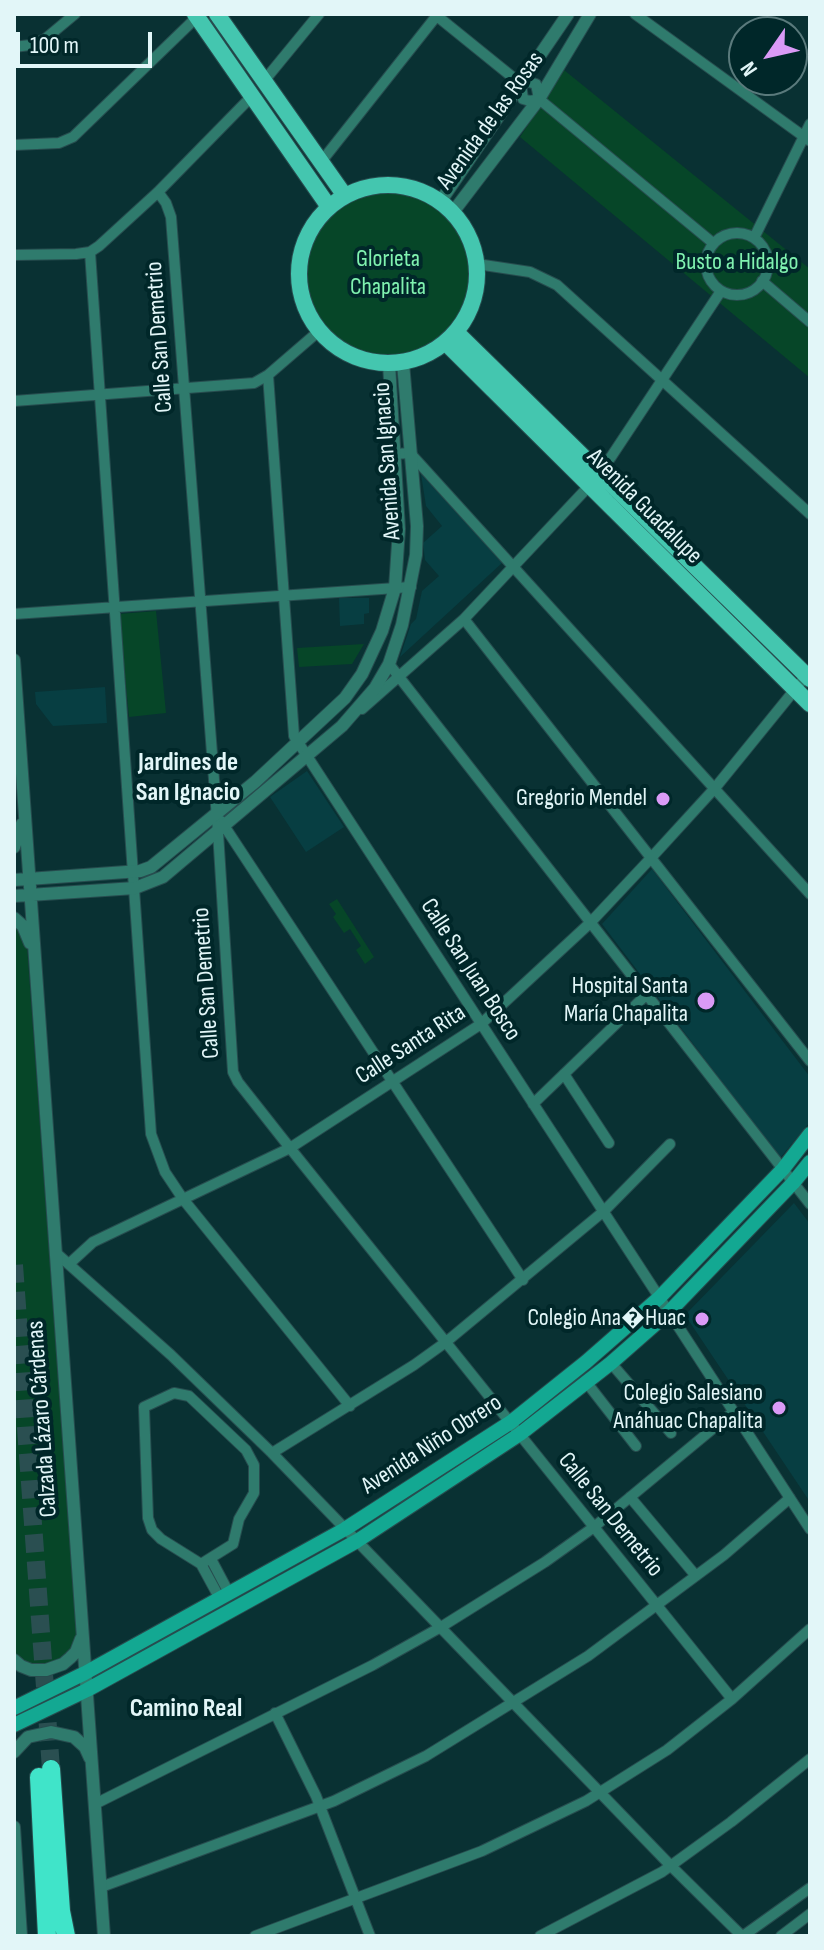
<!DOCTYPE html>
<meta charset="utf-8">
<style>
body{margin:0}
#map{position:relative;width:824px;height:1950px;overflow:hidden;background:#093133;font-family:"Sofia Sans Condensed",sans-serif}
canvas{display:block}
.frame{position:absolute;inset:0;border:16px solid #e2f6f8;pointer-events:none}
.north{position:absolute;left:728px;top:16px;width:80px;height:80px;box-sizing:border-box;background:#002729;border:2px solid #5a7a7c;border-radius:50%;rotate:236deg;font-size:22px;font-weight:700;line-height:32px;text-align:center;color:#e2f6f8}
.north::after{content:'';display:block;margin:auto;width:28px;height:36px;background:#da9af6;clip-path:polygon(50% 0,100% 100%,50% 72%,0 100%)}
.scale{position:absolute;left:16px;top:32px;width:136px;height:36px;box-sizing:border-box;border:4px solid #e2f6f8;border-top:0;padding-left:10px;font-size:24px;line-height:28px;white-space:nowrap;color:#e2f6f8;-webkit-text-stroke:6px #002729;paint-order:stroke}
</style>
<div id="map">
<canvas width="824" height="1950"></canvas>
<div class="frame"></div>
<div class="north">N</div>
<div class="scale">100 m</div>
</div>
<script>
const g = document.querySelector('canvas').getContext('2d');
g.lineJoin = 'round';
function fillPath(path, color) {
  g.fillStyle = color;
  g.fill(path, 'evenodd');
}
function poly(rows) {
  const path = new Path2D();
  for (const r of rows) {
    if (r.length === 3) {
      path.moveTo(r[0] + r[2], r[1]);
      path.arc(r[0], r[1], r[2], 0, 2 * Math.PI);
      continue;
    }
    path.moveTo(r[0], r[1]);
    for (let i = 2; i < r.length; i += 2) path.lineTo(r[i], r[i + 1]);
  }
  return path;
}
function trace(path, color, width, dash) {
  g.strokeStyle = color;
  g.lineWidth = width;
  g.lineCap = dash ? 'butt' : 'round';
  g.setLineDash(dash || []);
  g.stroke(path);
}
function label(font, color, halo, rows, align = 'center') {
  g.font = font + ' "Sofia Sans Condensed",sans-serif';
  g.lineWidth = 8;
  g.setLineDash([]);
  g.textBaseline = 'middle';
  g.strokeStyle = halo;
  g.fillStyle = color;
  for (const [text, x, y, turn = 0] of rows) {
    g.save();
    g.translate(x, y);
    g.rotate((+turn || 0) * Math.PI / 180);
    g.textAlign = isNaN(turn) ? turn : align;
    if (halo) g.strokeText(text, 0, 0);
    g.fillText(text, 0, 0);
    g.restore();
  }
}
const built = poly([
 [421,474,502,563,400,657,411,624,416,619,422,591,439,576,425,560,423,543,442,526,426,506],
 [339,598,369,598,369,613,364,614,364,624,340,626],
 [105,687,107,723,53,726,36,704,35,692],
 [307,771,344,827,306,852,270,797],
 [652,869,810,1077,810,1122,780,1158,602,924],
 [794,1203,810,1224,810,1502,685,1315]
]);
const green = poly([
 [564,70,810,269,810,378,520,137],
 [388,273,82],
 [156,611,166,713,129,717,119,614],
 [364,644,352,664,299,667,297,648],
 [337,899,374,957,365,964,356,950,361,946,350,929,344,933,333,917,336,914,329,904],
 [14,922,27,946,77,1640,72,1653,61,1663,33,1668,14,1655]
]);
const motorwayTunnel = poly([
 [14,1265,51,1769]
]);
const minor = poly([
 [635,14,810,141],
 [437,16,521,84,529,82,536,84,539,99,713,243],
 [14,47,30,45,45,39,75,14],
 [264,81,319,14],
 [521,84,523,99,530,101,539,99],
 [14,145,59,143,73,137,200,14],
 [321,162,438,14],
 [158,192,166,203,171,217,218,832,233,1072,238,1082,290,1148,732,1699],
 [737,264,31],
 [754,238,810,124],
 [90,252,151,1134,165,1172,183,1199,350,1406],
 [14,255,76,254,90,252,99,246,158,192,252,96],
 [477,264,530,272,557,285,810,514],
 [762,281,810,322],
 [268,375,294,736,810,1529],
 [14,401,254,383,268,375,319,331],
 [395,454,410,453,810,894],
 [14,614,411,587],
 [464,619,810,1061],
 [389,664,810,1204],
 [362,709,464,619,589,486,611,457,721,291],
 [221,821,523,1280],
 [564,1074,609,1143],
 [533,1104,646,995],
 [55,1252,171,1355,272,1453,671,1866,742,1936],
 [69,1264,93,1242,290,1148,481,1024,590,923,651,858,715,788,810,671],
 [611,1363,671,1433],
 [587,1383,636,1446],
 [272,1453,414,1365,446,1342,604,1211,670,1144],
 [630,1497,696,1576],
 [211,1559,229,1593],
 [201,1564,233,1544,239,1519,254,1493,254,1465,246,1450,189,1396,174,1393,144,1407,148,1518,152,1530,161,1539,201,1564,220,1599],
 [275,1713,316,1796,370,1936],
 [95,1804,373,1665,441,1627,545,1562,594,1527,733,1412],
 [101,1887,334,1801,426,1756,588,1656,724,1555,790,1498],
 [255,1936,482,1851,586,1801,667,1750,732,1699,810,1629],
 [540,1936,662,1872,731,1822,810,1759],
 [743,1936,810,1888],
 [781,1936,810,1914]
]);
const tertiary = poly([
 [440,202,568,14],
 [453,212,539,99,590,14],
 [14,660,104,1936],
 [14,847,22,824],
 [14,880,140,871,151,867,255,782,345,698,362,674,382,631,395,588,399,529,389,364],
 [14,896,135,888,163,877,342,726,375,688,389,664,402,625,416,555,417,526,403,363],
 [14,918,23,926,30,943],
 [14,1660,21,1666,31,1670,46,1670,63,1664,70,1658,76,1652,81,1639],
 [14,1752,28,1737,51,1732,74,1737,85,1747,90,1758],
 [14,1827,21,1936]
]);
const secondary = poly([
 [14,1708,85,1673,345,1529,511,1422,586,1362,659,1298,783,1169,810,1134],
 [14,1725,87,1690,357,1541,520,1434,611,1363,669,1312,793,1183,810,1162]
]);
const primary = poly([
 [195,14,329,207],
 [217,14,345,196],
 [388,274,89],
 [457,333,810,679],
 [446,343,810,704]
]);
const motorway = poly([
 [51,1769,61,1911,66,1936],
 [39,1777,47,1936]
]);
const markers = [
 [663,799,8,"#da9af6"],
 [706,1001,10,"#da9af6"],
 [702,1319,8,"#da9af6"],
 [779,1408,8,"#da9af6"]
];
const streetNames = [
 ["Avenida de las Rosas",491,121,-54],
 ["Calle San Demetrio",160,337,-94],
 ["Avenida San Ignacio",388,461,-94],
 ["Avenida Guadalupe",644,507,45],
 ["Calle San Juan Bosco",470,970,57],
 ["Calle San Demetrio",207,983,-94],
 ["Calle Santa Rita",411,1045,-33],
 ["Calzada Lázaro Cárdenas",43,1419,-94],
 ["Avenida Niño Obrero",432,1445,-33],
 ["Calle San Demetrio",610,1515,51]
];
const parkNames = [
 ["Glorieta",388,260],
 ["Chapalita",388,288],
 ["Busto a Hidalgo",737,263]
];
const poiNames = [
 ["Gregorio Mendel",647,799],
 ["Hospital Santa",688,987],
 ["María Chapalita",688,1015],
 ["Colegio Ana�Huac",686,1319],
 ["Colegio Salesiano",763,1394],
 ["Anáhuac Chapalita",763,1422]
];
const neighbourhoodNames = [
 ["Jardines de",188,763],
 ["San Ignacio",188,793],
 ["Camino Real",186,1709]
];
fillPath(built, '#073e42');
fillPath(green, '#064628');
trace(motorwayTunnel, '#2a4f51', 18, [18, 9]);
trace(minor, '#274d4f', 12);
trace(tertiary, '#274d4f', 14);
trace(secondary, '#274d4f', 16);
trace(primary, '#274d4f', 18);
trace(motorway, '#274d4f', 20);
trace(minor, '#2f7b6d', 10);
trace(tertiary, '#2f7b6d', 12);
trace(secondary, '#13a892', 14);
trace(primary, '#44c6af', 16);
trace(motorway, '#40e4c9', 18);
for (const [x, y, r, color] of markers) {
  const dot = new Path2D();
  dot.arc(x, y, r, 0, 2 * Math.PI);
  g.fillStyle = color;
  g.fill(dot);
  trace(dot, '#002729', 3);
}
label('24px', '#e2f6f8', '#002729', streetNames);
label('24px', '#80f3b0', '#002729', parkNames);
label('24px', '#e2f6f8', '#002729', poiNames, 'right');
label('bold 26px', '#e2f6f8', '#002729', neighbourhoodNames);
</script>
